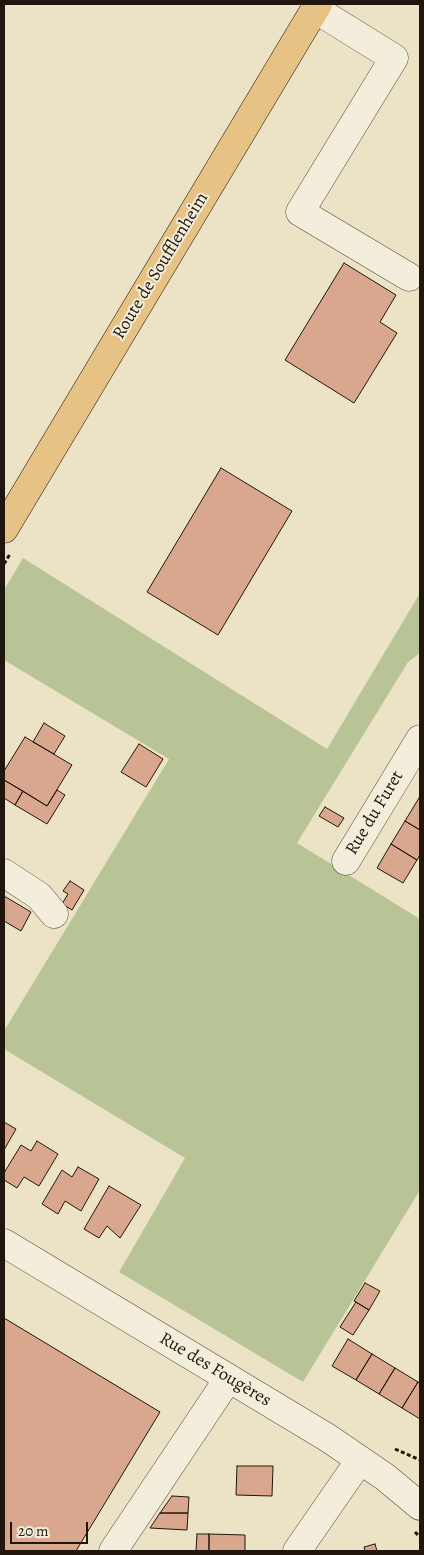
<!DOCTYPE html>
<meta charset="utf-8">
<style>
body{margin:0}
#map{position:relative;width:424px;height:1555px;overflow:hidden;background:#ece3c7;font-family:Alegreya,serif}
canvas{display:block}
.frame{position:absolute;inset:0;border:5px solid #21160e;pointer-events:none}
.scale{position:absolute;left:10px;top:1522px;width:78px;height:22px;box-sizing:border-box;border:2px solid #21160e;border-top:0;padding-left:6px;font-size:15px;line-height:18px;white-space:nowrap;color:#21160e;-webkit-text-stroke:4px #f3eddb;paint-order:stroke}
</style>
<div id="map">
<canvas width="424" height="1555"></canvas>
<div class="frame"></div>
<div class="scale">20 m</div>
</div>
<script>
const g = document.querySelector('canvas').getContext('2d');
g.lineJoin = 'round';
function fillPath(path, color) {
  g.fillStyle = color;
  g.fill(path, 'evenodd');
}
function poly(rows) {
  const path = new Path2D();
  for (const r of rows) {
    path.moveTo(r[0], r[1]);
    for (let i = 2; i < r.length; i += 2) path.lineTo(r[i], r[i + 1]);
  }
  return path;
}
function trace(path, color, width, dash) {
  g.strokeStyle = color;
  g.lineWidth = width;
  g.lineCap = dash ? 'butt' : 'round';
  g.setLineDash(dash || []);
  g.stroke(path);
}
function label(font, color, halo, rows, align = 'center') {
  g.font = font + ' Alegreya,serif';
  g.lineWidth = 4;
  g.setLineDash([]);
  g.textBaseline = 'middle';
  g.strokeStyle = halo;
  g.fillStyle = color;
  for (const [text, x, y, turn = 0] of rows) {
    g.save();
    g.translate(x, y);
    g.rotate((+turn || 0) * Math.PI / 180);
    g.textAlign = isNaN(turn) ? turn : align;
    if (halo) g.strokeText(text, 0, 0);
    g.fillText(text, 0, 0);
    g.restore();
  }
}
const green = poly([
 [23,558,327,749,420,593,420,653,408,662,297,843,420,919,420,1190,303,1382,119,1272,185,1158,4,1049,4,1031,169,759,4,660,4,590]
]);
const building = poly([
 [344,263,396,295,380,322,397,333,354,403,285,360,344,263],
 [221,468,292,511,218,635,147,592,221,468],
 [44,723,65,736,54,754,33,742,44,723],
 [25,737,72,765,47,806,4,780,4,771,25,737],
 [139,744,163,759,146,787,121,772,139,744],
 [4,780,23,791,15,805,4,798,4,780],
 [57,790,65,795,47,824,15,805,23,791,47,806,57,790],
 [419,798,420,799,420,830,405,821,419,798],
 [325,807,344,818,338,827,319,816,325,807],
 [405,821,420,830,420,855,417,860,391,844,405,821],
 [391,844,417,860,403,883,377,868,391,844],
 [70,881,84,890,72,910,62,904,68,894,63,891,70,881],
 [4,896,31,912,21,931,4,921,4,896],
 [4,1122,16,1129,4,1150,4,1122],
 [37,1141,58,1154,39,1186,24,1177,17,1188,4,1180,4,1173,21,1145,31,1151,37,1141],
 [78,1167,99,1179,81,1211,65,1201,58,1214,42,1204,62,1170,72,1177,78,1167],
 [109,1186,141,1205,120,1238,107,1226,99,1238,84,1229,109,1186],
 [365,1283,380,1291,369,1310,354,1301,365,1283],
 [356,1302,369,1310,353,1335,340,1327,356,1302],
 [4,1318,160,1412,76,1551,4,1551,4,1318],
 [348,1339,372,1354,356,1380,332,1366,348,1339],
 [372,1354,395,1368,379,1394,356,1380,372,1354],
 [395,1368,418,1382,402,1408,379,1394,395,1368],
 [418,1382,420,1383,420,1419,402,1408,418,1382],
 [237,1466,273,1466,272,1496,236,1495,237,1466],
 [172,1496,189,1497,188,1513,160,1513,172,1496],
 [160,1513,188,1513,187,1530,150,1528,160,1513],
 [197,1534,209,1534,209,1551,196,1551,197,1534],
 [209,1534,245,1535,245,1551,209,1551,209,1534],
 [375,1544,377,1551,365,1551,364,1547,375,1544]
]);
const path = poly([
 [4,564,10,554],
 [395,1449,420,1460],
 [415,1532,420,1537]
]);
const minor = poly([
 [315,9,394,58,300,212,409,277],
 [346,861,420,739],
 [4,873,39,896,54,914],
 [4,1243,328,1438,385,1477,420,1506],
 [113,1551,228,1379],
 [297,1551,360,1460]
]);
const major = poly([
 [4,529,318,4]
]);
const streetNames = [
 ["Route de Soufflenheim",161,266,-59],
 ["Rue du Furet",375,813,-59],
 ["Rue des Fougères",215,1370,31]
];
fillPath(green, '#b8c496');
fillPath(building, '#d9a68e');
trace(building, '#21160e', 1);
trace(minor, '#54493c', 29);
trace(major, '#21160e', 29);
trace(path, '#21160e', 3, [4, 2.5]);
trace(minor, '#f3eddb', 28);
trace(major, '#e6c284', 28);
label('18px', '#21160e', '#f3eddb', streetNames);
</script>
